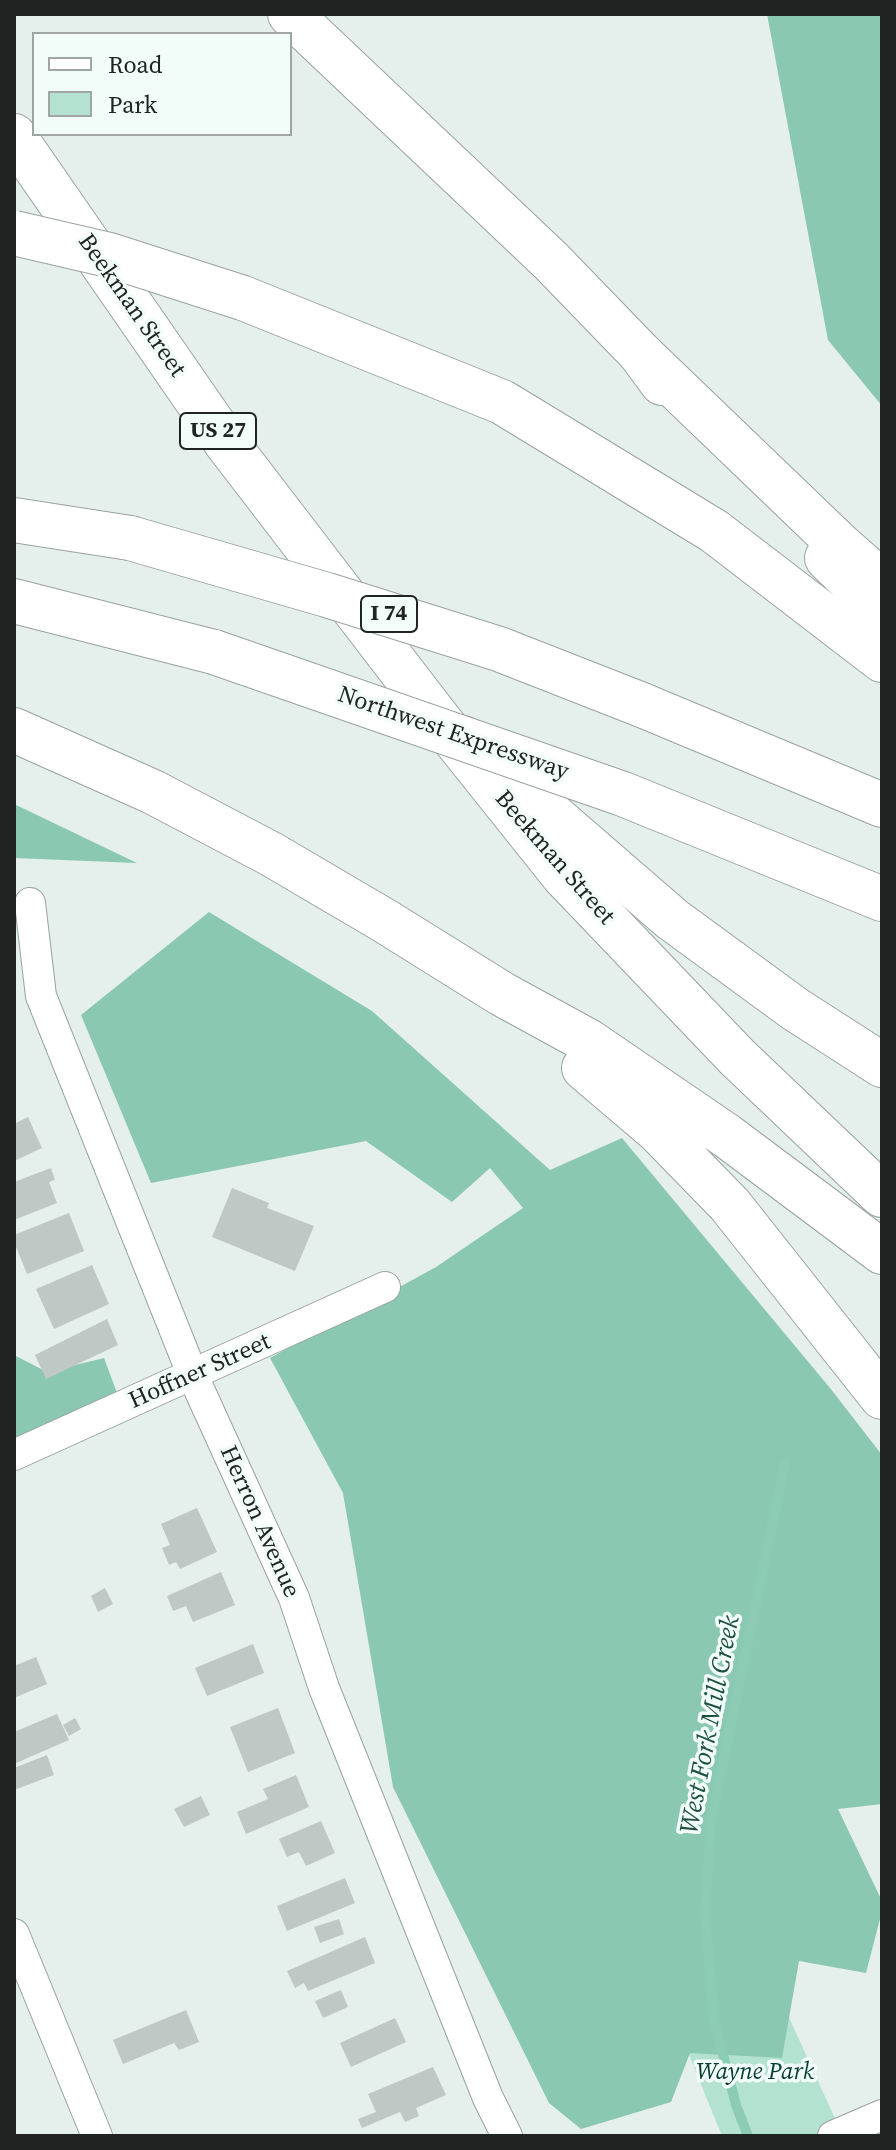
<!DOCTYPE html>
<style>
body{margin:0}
#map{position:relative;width:896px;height:2150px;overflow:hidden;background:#e5efeb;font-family:"Source Serif 4",serif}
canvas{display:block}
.frame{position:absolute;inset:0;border:16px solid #1f2322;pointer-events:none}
.legend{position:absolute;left:32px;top:32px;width:260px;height:104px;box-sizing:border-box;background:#f2fcf8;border:2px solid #9ea5a2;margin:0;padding:10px 14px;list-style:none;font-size:24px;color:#1f2322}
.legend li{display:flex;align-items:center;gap:16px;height:40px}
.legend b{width:40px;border:2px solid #9ea5a2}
</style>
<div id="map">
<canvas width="896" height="2150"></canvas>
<div class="frame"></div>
<ul class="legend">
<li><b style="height:10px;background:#fff"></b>Road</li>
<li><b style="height:22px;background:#b4e2d0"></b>Park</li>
</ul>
</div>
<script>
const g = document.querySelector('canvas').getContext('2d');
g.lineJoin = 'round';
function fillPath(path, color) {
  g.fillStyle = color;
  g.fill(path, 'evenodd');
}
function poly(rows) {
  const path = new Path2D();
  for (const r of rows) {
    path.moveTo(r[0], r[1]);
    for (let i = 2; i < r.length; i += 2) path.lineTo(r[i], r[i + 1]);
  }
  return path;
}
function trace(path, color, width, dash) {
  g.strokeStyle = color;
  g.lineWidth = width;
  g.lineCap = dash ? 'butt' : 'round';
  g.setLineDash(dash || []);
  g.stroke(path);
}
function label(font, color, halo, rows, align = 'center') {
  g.font = font + ' "Source Serif 4",serif';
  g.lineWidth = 7;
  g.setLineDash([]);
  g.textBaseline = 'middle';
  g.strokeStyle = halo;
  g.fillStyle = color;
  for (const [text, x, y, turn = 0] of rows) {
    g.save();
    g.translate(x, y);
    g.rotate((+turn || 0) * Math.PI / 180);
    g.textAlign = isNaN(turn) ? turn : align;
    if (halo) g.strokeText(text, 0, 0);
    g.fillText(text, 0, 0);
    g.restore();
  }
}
const green = poly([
 [756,1945,843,2136,722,2136,660,1984]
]);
const forest = poly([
 [767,14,882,14,882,406,828,340],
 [14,804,137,863,14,858],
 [209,912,372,1011,550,1170,622,1138,830,1388,882,1455,882,1804,838,1809,882,1901,882,1911,866,1973,799,1961,782,2058,690,2053,671,2102,581,2129,549,2103,393,1787,343,1493,270,1358,436,1267,523,1208,490,1168,452,1202,366,1141,151,1183,81,1015],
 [14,1355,47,1372,104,1358,117,1393,14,1439]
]);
const stream = poly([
 [748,2136,736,2105,714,2020,705,1913,711,1821,785,1463]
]);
const building = poly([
 [28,1117,42,1148,14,1161,14,1124],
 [51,1168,55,1180,49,1182,57,1203,14,1220,14,1182],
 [232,1188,269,1203,267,1208,314,1226,295,1271,212,1237],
 [69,1213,84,1251,27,1274,14,1242,14,1235],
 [92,1265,109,1304,54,1329,36,1289],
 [107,1319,118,1345,46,1379,35,1355],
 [197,1508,217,1552,180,1569,176,1562,169,1565,162,1548,170,1545,161,1524],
 [221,1572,235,1605,193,1622,186,1606,173,1611,167,1596],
 [105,1588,113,1604,98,1612,91,1596],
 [253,1644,264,1673,207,1696,195,1668],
 [36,1657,47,1684,14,1698,14,1666],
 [278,1708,295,1753,248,1772,230,1727],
 [57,1714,69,1740,14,1764,14,1732],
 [75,1718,81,1729,69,1736,63,1725],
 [47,1755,54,1775,14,1790,14,1768],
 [296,1775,309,1807,246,1834,237,1812,268,1799,263,1789],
 [201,1796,210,1815,184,1827,174,1809],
 [321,1821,335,1853,306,1866,299,1852,287,1857,279,1839],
 [345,1878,355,1903,287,1931,277,1906],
 [339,1919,344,1934,320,1943,314,1927],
 [365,1937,375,1963,308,1991,304,1983,295,1988,287,1971],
 [341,1990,348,2007,323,2018,315,2001],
 [186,2010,199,2042,179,2050,174,2043,123,2064,113,2040],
 [395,2018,406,2042,351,2067,340,2043],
 [433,2067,446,2095,416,2108,419,2116,405,2122,400,2112,362,2128,358,2119,376,2112,368,2094]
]);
const street = poly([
 [30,903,41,996,193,1376,294,1598,324,1688,488,2098,507,2136],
 [14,1455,385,1287],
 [14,1934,97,2136],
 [833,2136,882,2115]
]);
const primary = poly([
 [290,14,551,261,640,353,662,383],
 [14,136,225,441,436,716,563,875,737,1057,882,1195],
 [827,558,882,612]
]);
const highway = poly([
 [243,298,502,402,714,531,882,660],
 [640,353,841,546,882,582],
 [14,520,130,538],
 [14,601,214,652],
 [642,705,882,805],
 [14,730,153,792,271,854,385,921,502,994,588,1041,727,1136,882,1252],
 [463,738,672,919,795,1009,882,1065],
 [697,824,882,899],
 [584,1068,658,1131,730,1205,882,1397]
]);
const highwayBridge = poly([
 [14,233,109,255,243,298],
 [130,538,327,595,499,649,642,705],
 [214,652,623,794,697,824]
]);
const shields = [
 [218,431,76],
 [389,614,56]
];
const shieldNames = [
 ["US 27",218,431],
 ["I 74",389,614]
];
const streetNames = [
 ["Beekman Street",131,306,55],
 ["Northwest Expressway",453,734,19],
 ["Beekman Street",554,858,49],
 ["Hoffner Street",200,1372,-24],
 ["Herron Avenue",259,1522,66]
];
const parkNames = [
 ["Wayne Park",755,2073]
];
const waterNames = [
 ["West Fork Mill Creek",711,1725,-79]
];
fillPath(green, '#b4e2d0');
fillPath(forest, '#8ac8b1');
trace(stream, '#8ccbb4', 10);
fillPath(building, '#bfc8c4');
trace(street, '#99a39f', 32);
trace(primary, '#99a39f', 46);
trace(highway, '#99a39f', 46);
trace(street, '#fff', 30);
trace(primary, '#fff', 44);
trace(highway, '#fff', 44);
trace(highwayBridge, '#99a39f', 46, []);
trace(highwayBridge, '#fff', 44);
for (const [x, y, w] of shields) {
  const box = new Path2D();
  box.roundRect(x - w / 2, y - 18, w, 36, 6);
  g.fillStyle = '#f2fcf8';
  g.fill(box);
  trace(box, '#1f2322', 2);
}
label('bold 22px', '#1f2322', null, shieldNames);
label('24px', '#1f2322', '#f2fcf8', streetNames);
label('italic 24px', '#063e2f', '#f2fcf8', parkNames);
label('italic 26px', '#1d5040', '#f2fcf8', waterNames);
</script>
